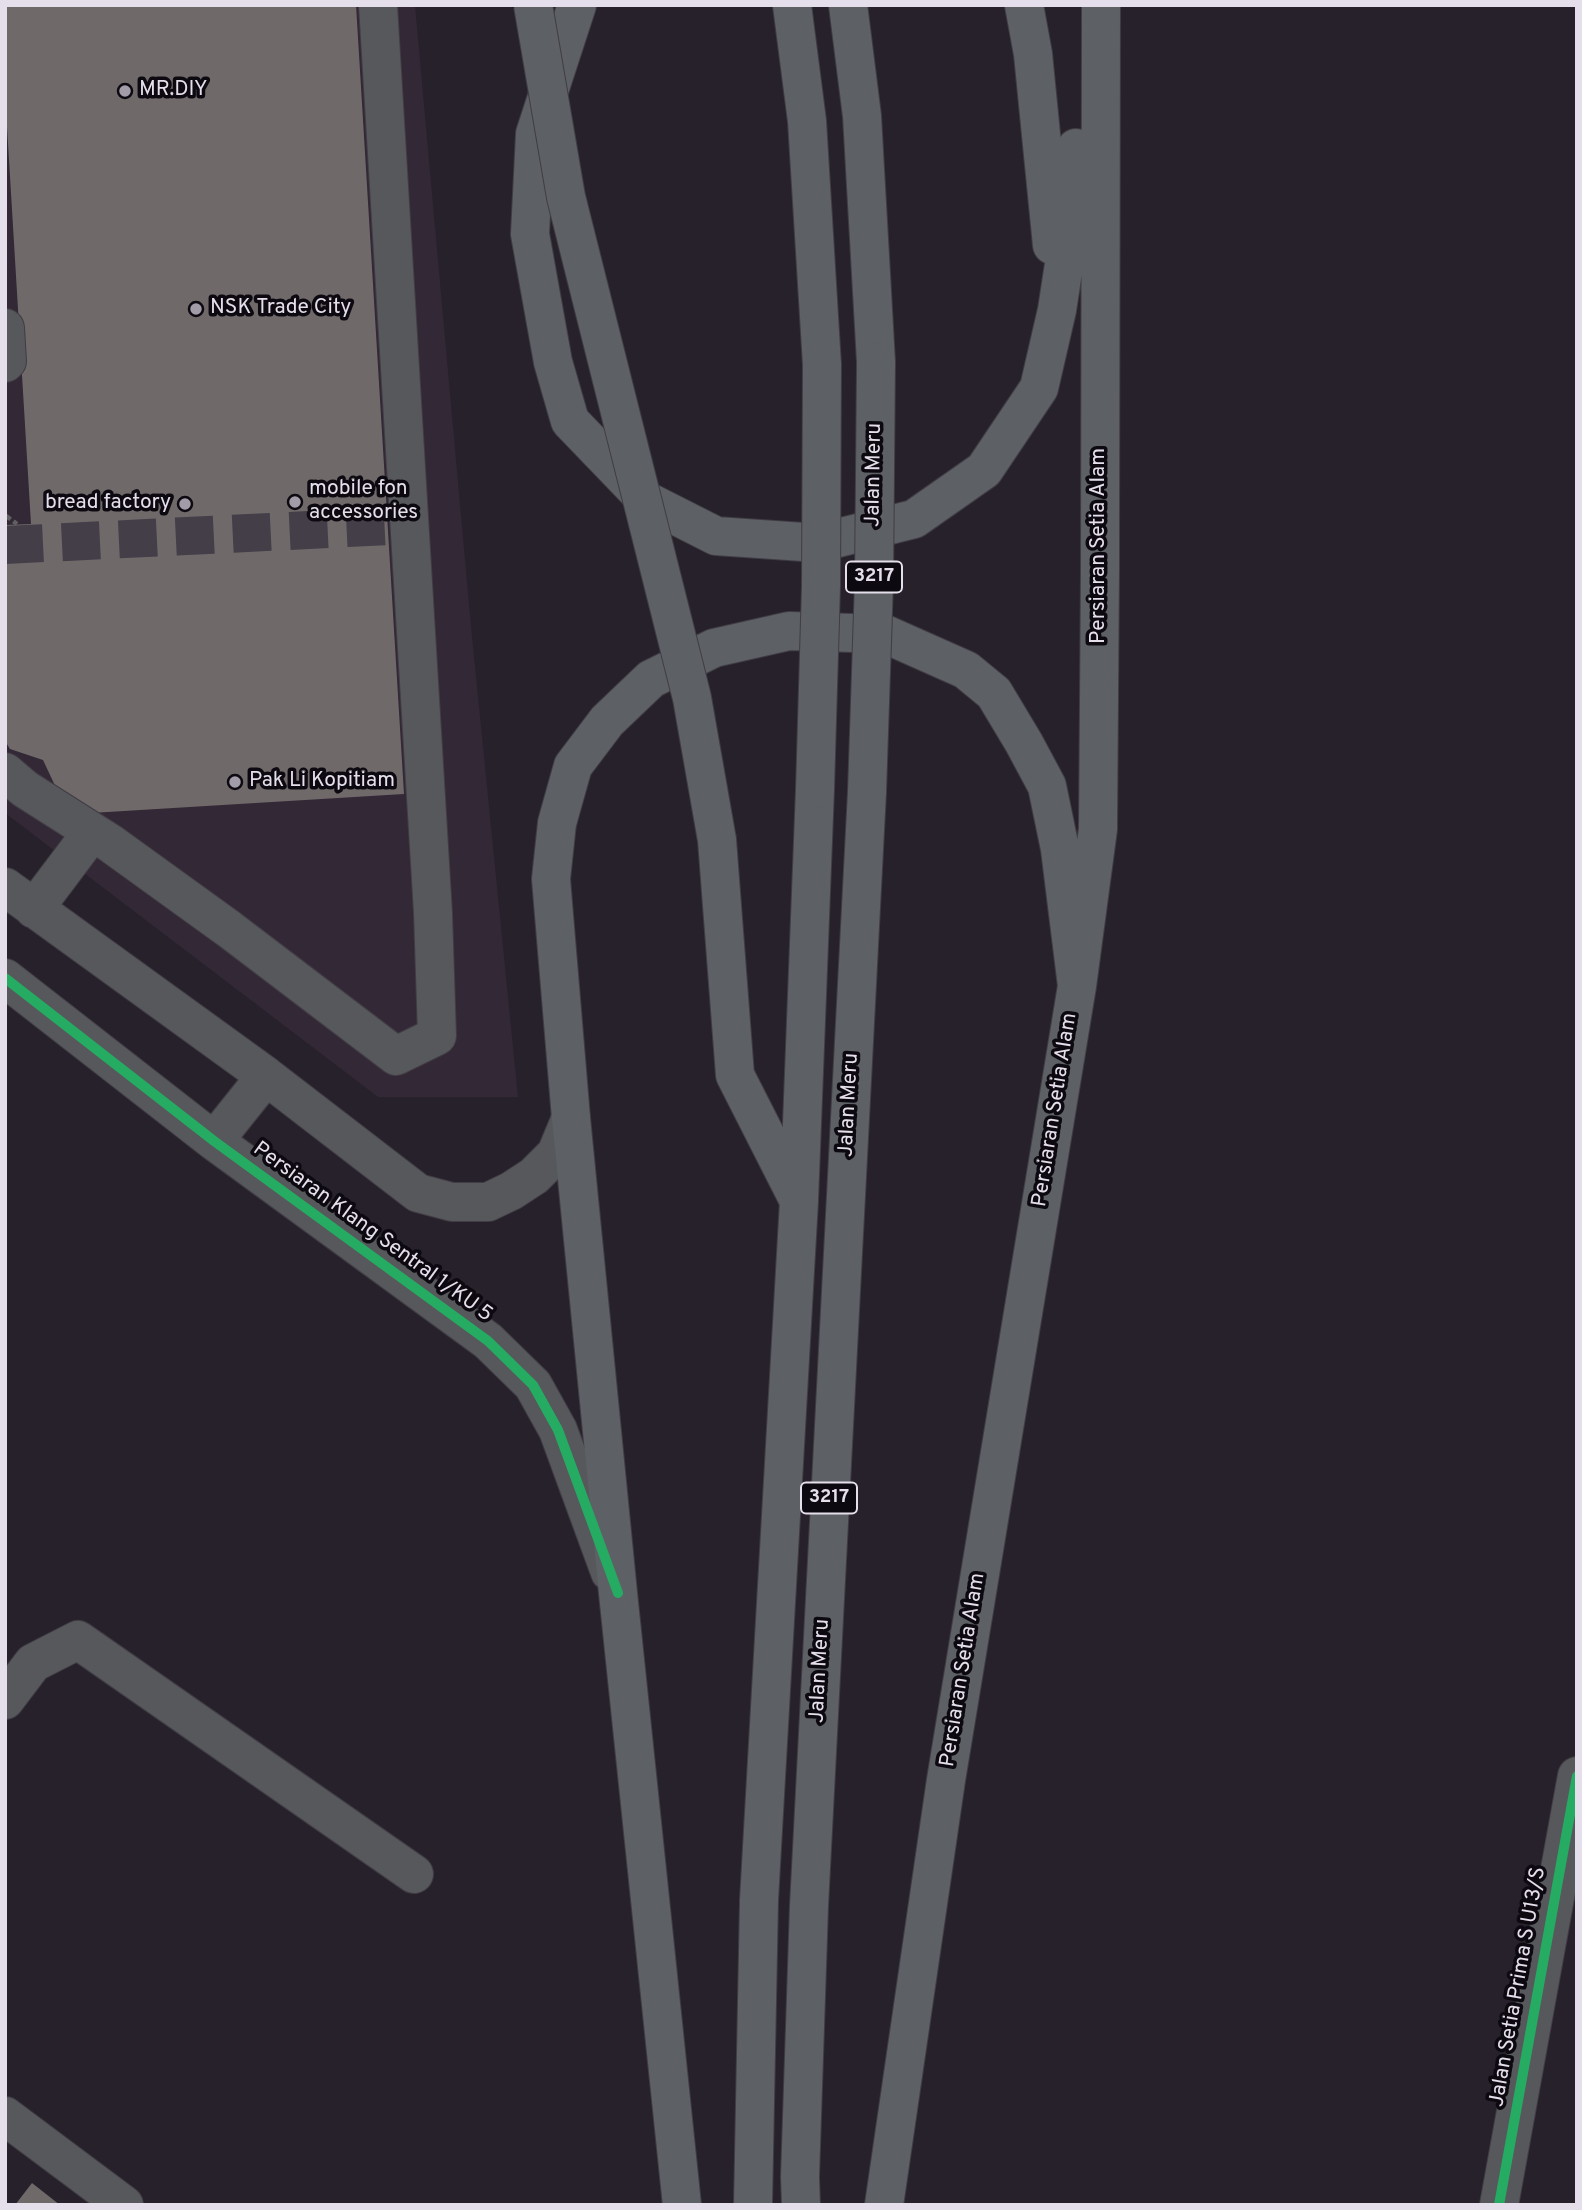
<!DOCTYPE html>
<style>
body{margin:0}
#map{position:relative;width:1582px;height:2210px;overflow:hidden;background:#26212b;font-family:Overpass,sans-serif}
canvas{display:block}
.frame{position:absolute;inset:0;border:7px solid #e5dfeb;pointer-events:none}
</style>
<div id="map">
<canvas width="1582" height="2210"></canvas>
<div class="frame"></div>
</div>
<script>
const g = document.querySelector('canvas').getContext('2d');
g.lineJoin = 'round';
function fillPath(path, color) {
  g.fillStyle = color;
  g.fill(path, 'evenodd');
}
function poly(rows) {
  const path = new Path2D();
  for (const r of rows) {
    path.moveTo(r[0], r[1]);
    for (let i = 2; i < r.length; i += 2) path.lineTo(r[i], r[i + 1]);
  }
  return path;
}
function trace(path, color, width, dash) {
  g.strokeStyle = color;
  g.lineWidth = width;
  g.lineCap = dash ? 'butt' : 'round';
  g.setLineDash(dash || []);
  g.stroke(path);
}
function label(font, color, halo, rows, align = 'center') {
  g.font = font + ' Overpass,sans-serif';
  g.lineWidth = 7;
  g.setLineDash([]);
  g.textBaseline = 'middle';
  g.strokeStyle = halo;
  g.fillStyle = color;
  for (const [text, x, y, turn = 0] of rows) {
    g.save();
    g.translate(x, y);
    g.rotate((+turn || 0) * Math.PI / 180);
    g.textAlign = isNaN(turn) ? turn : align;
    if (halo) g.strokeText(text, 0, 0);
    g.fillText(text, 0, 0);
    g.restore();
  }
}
const commercial = poly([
 [5,5,415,5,471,626,518,1097,378,1097,5,813]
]);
const building = poly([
 [5,5,356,5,404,794,91,813,58,792,43,760,10,749,5,741,5,525,31,524,5,94],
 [32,2183,60,2205,15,2205]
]);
const minorTunnel = poly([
 [5,545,410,525]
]);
const path = poly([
 [5,515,17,524]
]);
const minor = poly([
 [5,328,7,361,5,363],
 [5,772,25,789,110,843,229,929,396,1056,437,1036,433,913,378,5],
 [5,887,266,1076,418,1193,452,1202,488,1202,511,1191,534,1176,556,1154,571,1118],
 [34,909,92,832],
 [5,978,214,1141,488,1341,533,1385,558,1430,610,1572],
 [214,1141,266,1076],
 [5,1700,33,1663,78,1640,414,1874],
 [5,2116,124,2205],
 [1499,2205,1577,1776]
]);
const highway = poly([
 [577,5,535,134,530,234,553,362,570,421,647,501,716,536,818,543,914,519,984,470,1039,388,1057,310,1075,193,1076,148],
 [792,5,807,121,822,365],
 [848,5,862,116,876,362],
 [1024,5,1033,54,1052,245],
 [717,840,735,1075,798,1199],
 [682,2205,618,1593,571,1118,551,879,557,823,573,766,607,721,651,679,714,648,789,631,885,634,966,670,994,693,1024,743,1047,786,1060,849,1077,986],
 [753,2205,759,1900,799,1201,815,789],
 [801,2205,800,2177,809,1906,867,792],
 [884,2205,946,1780,1077,986,1098,829,1100,569,1101,5]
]);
const highwayBridge = poly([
 [533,5,566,197,692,698,717,840],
 [815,789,821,586,822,365],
 [867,792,874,582,876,362]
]);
const cycleway = poly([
 [5,978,214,1141,488,1341,533,1385,558,1430,618,1593],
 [1499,2205,1577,1776]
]);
const markers = [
 [125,91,7,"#a29ca8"],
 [196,309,7,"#a29ca8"],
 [295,502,7,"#a29ca8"],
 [185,504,7,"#a29ca8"],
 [235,782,7,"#a29ca8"]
];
const shields = [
 [874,577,56],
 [829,1498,56]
];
const shieldNames = [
 ["3217",874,577],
 ["3217",829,1498]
];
const poiNames = [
 ["MR.DIY",139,91],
 ["NSK Trade City",210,309],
 ["mobile fon",309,490],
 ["accessories",309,514],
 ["bread factory",171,504,"right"],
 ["Pak Li Kopitiam",249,782]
];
const streetNames = [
 ["Jalan Meru",875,475,-89],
 ["Persiaran Setia Alam",1100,546,-90],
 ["Jalan Meru",850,1105,-87],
 ["Persiaran Setia Alam",1056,1110,-81],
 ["Persiaran Klang Sentral 1/KU 5",372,1233,36],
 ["Persiaran Setia Alam",964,1670,-81],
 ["Jalan Meru",821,1671,-87],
 ["Jalan Setia Prima S U13/S",1519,1987,-80]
];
fillPath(commercial, '#332835');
fillPath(building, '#70696a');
trace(minorTunnel, '#433e48', 38, [38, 19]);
trace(minor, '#413c45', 40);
trace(highway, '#413c45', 40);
trace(path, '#5f6064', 4.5, [7, 3.5]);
trace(minor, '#56585b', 38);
trace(highway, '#5d6065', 38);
trace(highwayBridge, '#413c45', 40, []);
trace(highwayBridge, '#5d6065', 38);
trace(cycleway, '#26ab63', 10);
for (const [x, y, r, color] of markers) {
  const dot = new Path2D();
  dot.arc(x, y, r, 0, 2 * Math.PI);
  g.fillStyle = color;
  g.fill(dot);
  trace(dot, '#0d0911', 2.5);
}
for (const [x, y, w] of shields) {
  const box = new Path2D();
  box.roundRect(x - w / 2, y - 15.5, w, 31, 5);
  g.fillStyle = '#0d0911';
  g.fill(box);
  trace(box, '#e5dfeb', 2);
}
label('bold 19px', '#e5dfeb', null, shieldNames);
label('21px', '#e5dfeb', '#0d0911', poiNames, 'left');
label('21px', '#e5dfeb', '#0d0911', streetNames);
</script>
